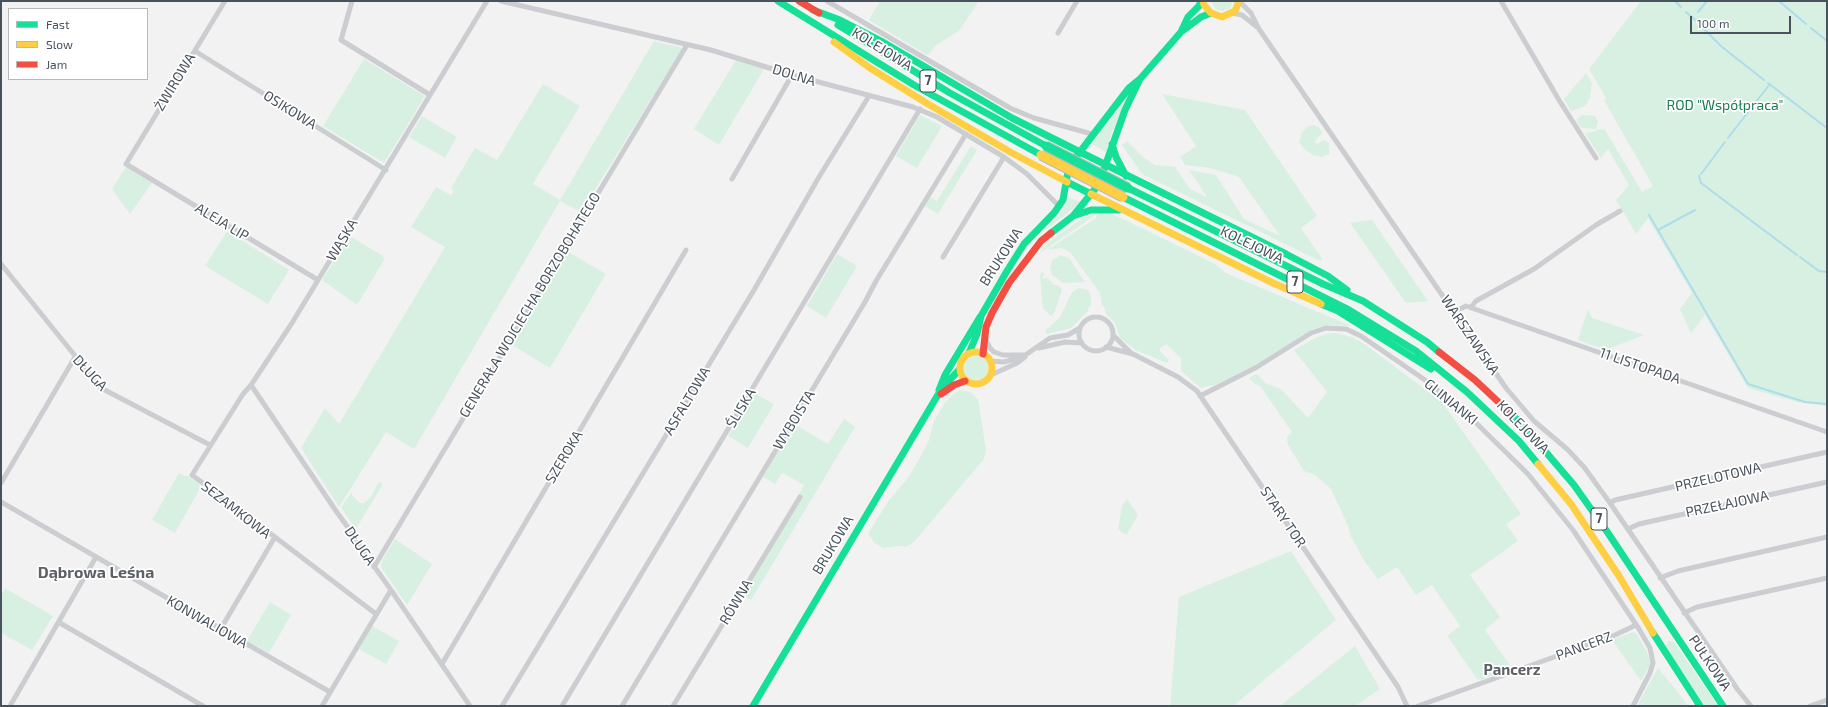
<!DOCTYPE html>
<meta charset="utf-8">
<style>
body{margin:0}
#map{position:relative;width:1828px;height:707px;overflow:hidden;background:#f2f2f2;font-family:"Exo 2",sans-serif}
canvas{display:block}
.frame{position:absolute;inset:0;border:2px solid #49535e;pointer-events:none}
.legend{position:absolute;left:8px;top:8px;width:140px;height:72px;box-sizing:border-box;background:#fff;border:1px solid #b6babf;margin:0;padding:5px 7px;list-style:none;font-size:12px;color:#49535e}
.legend li{display:flex;align-items:center;gap:8px;height:20px}
.legend b{width:20px;border:1px solid #b6babf}
.scale{position:absolute;left:1690px;top:16px;width:101px;height:18px;box-sizing:border-box;border:2px solid #49535e;border-top:0;padding-left:5px;font-size:12px;line-height:14px;white-space:nowrap;color:#49535e;-webkit-text-stroke:3px #fff;paint-order:stroke}
</style>
<div id="map">
<canvas width="1828" height="707"></canvas>
<div class="frame"></div>
<ul class="legend">
<li><b style="height:5px;background:#16e098"></b>Fast</li>
<li><b style="height:5px;background:#ffcf43"></b>Slow</li>
<li><b style="height:5px;background:#f24e42"></b>Jam</li>
</ul>
<div class="scale">100 m</div>
</div>
<script>
const g = document.querySelector('canvas').getContext('2d');
g.lineJoin = 'round';
function fillPath(path, color) {
  g.fillStyle = color;
  g.fill(path, 'evenodd');
}
function poly(rows) {
  const path = new Path2D();
  for (const r of rows) {
    if (r.length === 3) {
      path.moveTo(r[0] + r[2], r[1]);
      path.arc(r[0], r[1], r[2], 0, 2 * Math.PI);
      continue;
    }
    path.moveTo(r[0], r[1]);
    for (let i = 2; i < r.length; i += 2) path.lineTo(r[i], r[i + 1]);
  }
  return path;
}
function trace(path, color, width, dash) {
  g.strokeStyle = color;
  g.lineWidth = width;
  g.lineCap = dash ? 'butt' : 'round';
  g.setLineDash(dash || []);
  g.stroke(path);
}
function label(font, color, halo, rows, align = 'center') {
  g.font = font + ' "Exo 2",sans-serif';
  g.lineWidth = 3.5;
  g.setLineDash([]);
  g.textBaseline = 'middle';
  g.strokeStyle = halo;
  g.fillStyle = color;
  for (const [text, x, y, turn = 0] of rows) {
    g.save();
    g.translate(x, y);
    g.rotate((+turn || 0) * Math.PI / 180);
    g.textAlign = isNaN(turn) ? turn : align;
    if (halo) g.strokeText(text, 0, 0);
    g.fillText(text, 0, 0);
    g.restore();
  }
}
const green = poly([
 [880,1,979,1,959,31,936,45,930,53,927,55,869,20],
 [1211,1,1233,1,1230,8,1223,11,1215,9],
 [1641,1,1827,1,1827,406,1797,402,1748,388,1705,315,1691,333,1680,309,1692,293,1648,218,1636,234,1616,200,1629,185,1608,149,1601,158,1585,133,1593,132,1600,129,1605,130,1642,192,1653,186,1604,100,1606,98,1589,69],
 [654,41,683,48,581,212,560,201,414,449,386,432,339,507,301,448,325,408,339,424,445,247,411,227,436,187,451,195,454,191,451,188,475,148,497,160,543,84,580,106,533,184,560,200],
 [364,59,425,96,384,163,323,126],
 [736,60,764,69,719,145,694,129],
 [1586,73,1592,83,1590,98,1585,106,1571,111,1564,99],
 [1162,94,1245,110,1317,216,1301,228,1323,260,1318,260,1142,174,1122,145,1127,141,1144,158,1155,165,1175,167,1190,189,1207,197,1189,170,1216,175,1244,219,1280,236,1239,177,1210,168,1185,165,1180,157,1196,146],
 [1128,97,1112,132,1106,152,1092,144],
 [920,115,942,126,917,168,896,156],
 [1582,115,1595,116,1598,122,1596,129,1582,128,1580,126,1576,120],
 [422,116,457,137,445,158,409,137],
 [1313,125,1319,127,1322,133,1314,142,1317,144,1323,140,1329,143,1329,154,1322,157,1313,155,1304,149,1299,142,1302,132,1307,127],
 [971,146,977,150,938,214,925,206,930,197,937,201],
 [126,167,152,183,130,214,112,189],
 [1069,198,1081,202,1042,233,1061,213],
 [1097,213,1112,214,1119,217,1215,264,1226,273,1351,326,1330,325,1313,329,1259,363,1213,386,1212,385,1201,388,1181,371,1181,358,1166,344,1160,348,1160,351,1169,360,1167,363,1136,350,1120,338,1115,323,1106,314,1104,306,1102,306,1100,293,1071,253,1062,248,1047,250,1096,218],
 [1095,214,1094,216,1039,254,1049,242,1061,233,1083,218],
 [1372,220,1428,301,1406,303,1350,223],
 [227,231,289,270,268,304,205,266],
 [350,236,383,256,384,260,357,305,322,280],
 [565,250,606,274,550,368,510,344],
 [837,254,857,266,826,318,807,306],
 [1060,255,1069,258,1085,282,1063,283,1052,275,1050,268,1052,260],
 [1042,271,1045,275,1043,275,1043,278,1047,278,1053,283,1052,284,1059,286,1062,290,1054,313,1051,316,1043,308,1040,276],
 [1079,288,1088,290,1091,296,1091,306,1089,306,1088,311,1071,328,1047,334,1045,331,1060,317,1072,292],
 [1588,309,1592,318,1644,335,1606,350,1578,340],
 [1335,333,1352,337,1366,345,1442,402,1521,514,1506,524,1518,541,1470,575,1500,617,1485,630,1512,668,1481,680,1477,679,1447,636,1460,626,1432,585,1416,595,1397,567,1378,579,1365,562,1351,537,1348,526,1331,489,1315,475,1304,471,1288,445,1287,437,1292,432,1260,386,1255,384,1249,378,1257,374,1265,383,1281,389,1308,418,1327,392,1294,350,1313,339,1326,334],
 [976,368,12],
 [960,390,970,392,975,396,976,399,978,399,986,450,984,459,914,542,906,547,899,546,883,548,873,542,873,540,868,534,889,500,908,478,915,466,928,443,934,421,944,404,952,395],
 [754,393,774,404,748,448,728,436],
 [844,419,855,427,751,600,743,596,802,496,799,495,804,485,782,473,775,484,763,477,794,424,828,444],
 [179,473,184,476,188,476,199,484,200,488,175,533,152,520],
 [379,482,383,484,357,527,354,527,341,507,352,492,352,495,360,503,364,503,371,497],
 [1127,499,1138,515,1127,534,1124,534,1118,529,1122,506],
 [395,539,432,564,407,605,381,567,382,561],
 [1291,551,1336,620,1233,706,1170,706,1179,597],
 [5,588,53,616,32,650,1,633,1,596],
 [270,602,291,615,269,653,247,641],
 [372,626,399,641,386,664,359,649],
 [1633,632,1636,633,1647,652,1651,664,1641,681,1612,640],
 [1668,641,1674,642,1718,706,1705,706,1675,662,1666,646],
 [1355,646,1380,689,1355,706,1280,706],
 [1658,668,1677,691,1688,706,1637,706]
]);
const stream = poly([
 [1675,1,1681,7],
 [1779,1,1806,24],
 [1686,12,1693,18],
 [1698,12,1707,1],
 [1693,18,1722,47,1764,80],
 [1811,28,1827,41],
 [1768,83,1827,128],
 [1755,103,1770,84],
 [1728,138,1752,107],
 [1701,174,1725,142],
 [1699,176,1701,183,1797,255],
 [1649,215,1748,384,1805,402,1827,404],
 [1658,230,1695,210],
 [1800,257,1819,271,1827,272]
]);
const street = poly([
 [225,1,126,164,318,280],
 [352,1,341,40,430,95],
 [501,1,711,50,792,75,913,107,937,117,1004,157,1027,174,1059,206],
 [827,1,1010,108,1034,118,1092,134],
 [1239,1,1251,13,1259,29,1506,388,1534,421,1567,449,1584,467,1610,503,1738,690,1751,706],
 [1501,1,1559,100,1596,158],
 [1232,13,1242,15,1257,27],
 [1058,33,1077,1],
 [195,51,386,170],
 [732,179,792,75],
 [943,257,1004,157],
 [1,264,101,388,210,445],
 [1471,307,1476,301,1534,269,1596,225,1620,211],
 [1454,312,1466,306,1827,432],
 [1096,334,17],
 [1113,335,1132,354],
 [984,336,990,348,994,352,1003,355,1024,355],
 [1106,347,1133,354,1178,377,1197,391,1398,687,1407,706],
 [1039,348,1065,342,1082,343],
 [990,361,1004,362,1024,356,1050,338,1068,335,1080,328],
 [991,375,1017,363,1025,357],
 [251,385,336,511,355,537,356,541,391,590,470,706],
 [1200,396,1257,367,1311,333,1326,328,1346,329,1361,336,1425,380,1469,416,1528,474,1573,530,1639,629,1650,648,1653,663,1650,673,1633,706],
 [1,483,75,357],
 [1,502,330,692],
 [1610,503,1615,500,1827,452],
 [1628,529,1639,524,1827,482],
 [275,537,376,614],
 [374,567,687,45],
 [1660,578,1678,571,1827,537],
 [1684,613,1697,607,1827,578],
 [60,623,203,706],
 [220,630,275,537,192,475,243,394,251,385,292,323,487,1],
 [442,664,686,250],
 [10,706,96,557],
 [322,706,391,590],
 [502,706,754,290,819,177,869,96],
 [562,706,920,109],
 [622,706,865,302,876,281,966,134],
 [673,706,800,497],
 [1418,706,1615,635,1636,625],
 [1810,706,1827,700]
]);
const fast = poly([
 [778,1,914,85,1041,155],
 [813,10,840,20,881,41,1012,118,1080,152],
 [838,25,950,93,1046,146],
 [1181,32,1188,17,1199,6,1201,1],
 [1112,144,1116,157,1126,176],
 [1080,152,1286,254],
 [1067,182,1091,194],
 [1128,188,1323,284,1363,301,1427,342,1439,352],
 [1123,197,1349,310,1416,351,1467,392,1519,441,1538,464],
 [1073,216,1091,210,1119,210],
 [1051,233,1073,216,1095,189,1103,172,1125,110,1139,81],
 [1286,254,1328,276,1347,290],
 [1321,304,1338,311,1431,369],
 [969,353,977,334,981,316,1007,271,1024,244,1054,213,1063,200,1068,171,1073,161,1129,88,1140,79,1181,32,1201,17,1211,13],
 [939,390,945,375,980,317],
 [1509,412,1521,423,1574,485,1608,533,1723,706],
 [1653,633,1700,706],
 [753,706,936,398,943,387,959,370]
]);
const slow = poly([
 [1203,1,1204,5,1211,13,1222,17,1235,11,1239,1],
 [834,42,870,68,928,104,1012,153,1067,182],
 [1091,194,1273,283,1321,304],
 [976,368,16],
 [1538,464,1571,504,1619,576,1653,633]
]);
const jam = poly([
 [799,1,819,13],
 [1439,352,1475,380,1509,412],
 [983,354,986,327,992,313,1009,283,1041,241,1051,233],
 [941,394,954,385,965,381]
]);
const fastBridge = poly([
 [1046,146,1128,188]
]);
const slowBridge = poly([
 [1041,155,1123,197]
]);
const shields = [
 [928,81,16],
 [1295,282,16],
 [1599,519,16]
];
const shieldNames = [
 ["7",928,81],
 ["7",1295,282],
 ["7",1599,519]
];
const streetNames = [
 ["KOLEJOWA",882,49,32],
 ["DOLNA",794,75,17],
 ["ŻWIROWA",175,82,-59],
 ["OSIKOWA",290,110,32],
 ["ALEJA LIP",222,222,31],
 ["WĄSKA",342,240,-59],
 ["KOLEJOWA",1252,245,26],
 ["BRUKOWA",1001,257,-57],
 ["GENERAŁA WOJCIECHA BORZOBOHATEGO",530,305,-59],
 ["WARSZAWSKA",1470,335,56],
 ["11 LISTOPADA",1640,366,19],
 ["DŁUGA",90,373,47],
 ["ASFALTOWA",687,401,-59],
 ["GLINIANKI",1451,402,39],
 ["ŚLISKA",741,408,-59],
 ["WYBOISTA",794,420,-59],
 ["KOLEJOWA",1523,427,46],
 ["SZEROKA",564,457,-59],
 ["PRZELOTOWA",1718,477,-13],
 ["PRZEŁAJOWA",1727,504,-12],
 ["SEZAMKOWA",236,510,38],
 ["STARY TOR",1283,517,56],
 ["BRUKOWA",833,545,-59],
 ["DŁUGA",360,546,56],
 ["RÓWNA",736,602,-59],
 ["KONWALIOWA",207,622,30],
 ["PANCERZ",1584,646,-20],
 ["PUŁKOWA",1710,663,56]
];
const parkNames = [
 ["ROD \"Współpraca\"",1725,105]
];
const neighbourhoodNames = [
 ["Pancerz",1512,670]
];
const quarterNames = [
 ["Dąbrowa Leśna",96,573]
];
fillPath(green, '#d8f0e2');
trace(stream, '#adddec', 2);
trace(street, '#cbcdd0', 5);
trace(fast, '#16e098', 7);
trace(slow, '#ffcf43', 7);
trace(jam, '#f24e42', 7);
trace(fastBridge, '#b7bbc0', 11, []);
trace(slowBridge, '#b7bbc0', 11, []);
trace(fastBridge, '#16e098', 9);
trace(slowBridge, '#ffcf43', 9);
for (const [x, y, w] of shields) {
  const box = new Path2D();
  box.roundRect(x - w / 2, y - 11, w, 22, 3);
  g.fillStyle = '#fff';
  g.fill(box);
  trace(box, '#49535e', 1);
}
label('bold 13px', '#49535e', null, shieldNames);
label('14px', '#49535e', '#fff', streetNames);
label('14px', '#1b7e50', '#fff', parkNames);
label('bold 15px', '#5d6166', '#fff', neighbourhoodNames);
label('bold 16px', '#5d6166', '#fff', quarterNames);
</script>
